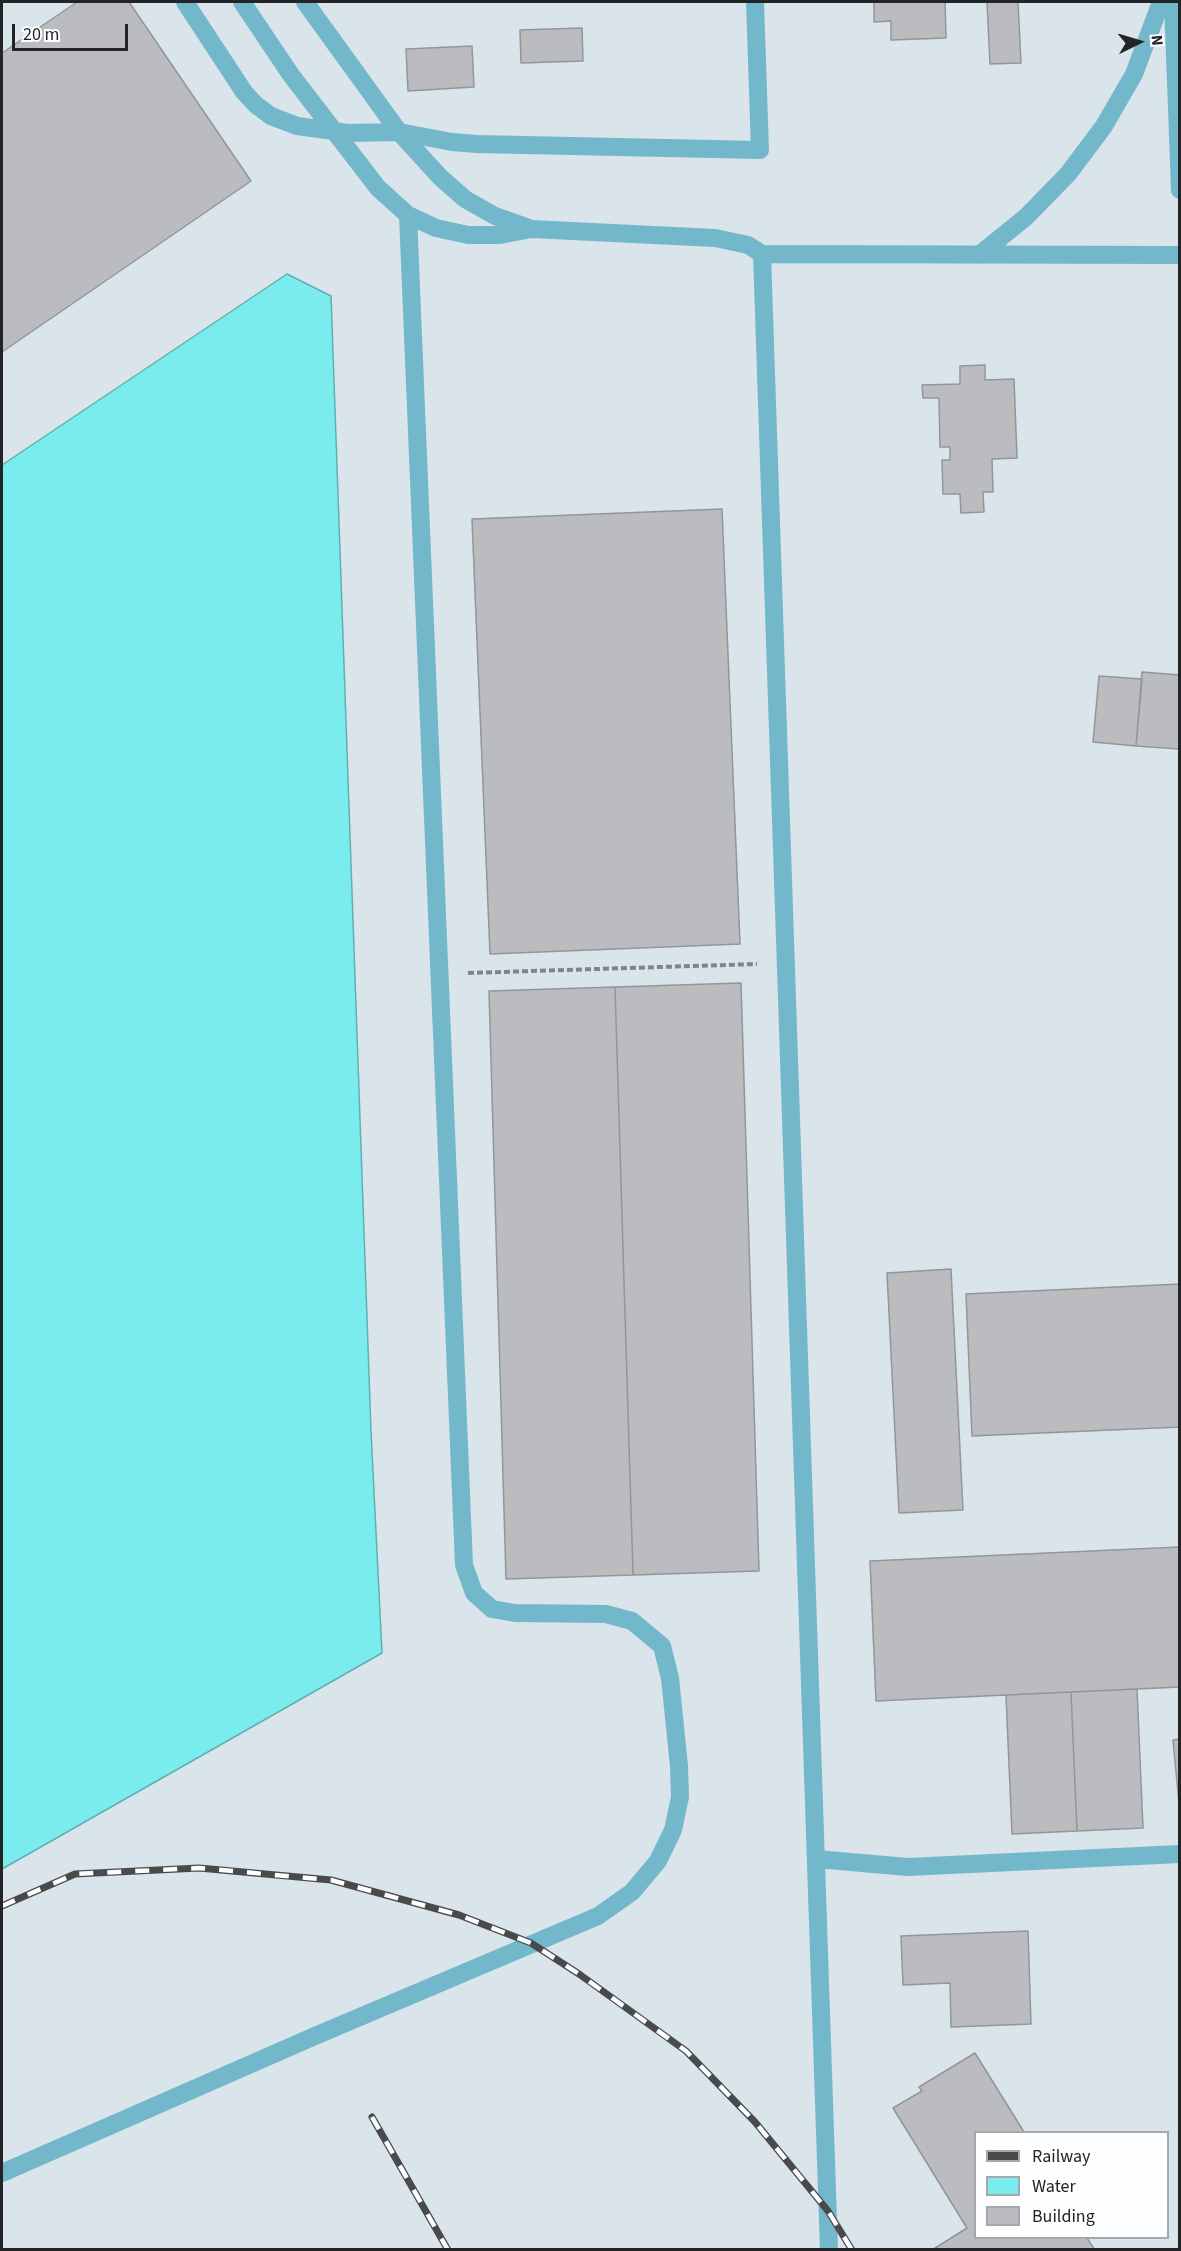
<!DOCTYPE html>
<style>
body{margin:0}
#map{position:relative;width:1181px;height:2251px;overflow:hidden;background:#eef1f4;font-family:"Source Sans 3",sans-serif}
canvas{display:block}
.frame{position:absolute;inset:0;border:3px solid #232425;pointer-events:none}
.legend{position:absolute;left:974px;top:2131px;width:195px;height:108px;box-sizing:border-box;background:#fdfeff;border:2px solid #a6a7a8;margin:0;padding:8px 10px;list-style:none;font-size:18px;color:#232425}
.legend li{display:flex;align-items:center;gap:12px;height:30px}
.legend b{width:30px;border:2px solid #a6a7a8}
.north{position:absolute;left:1109px;top:12px;width:60px;height:60px;-webkit-text-stroke:4px #fdfeff;paint-order:stroke;rotate:85deg;font-size:16px;font-weight:700;line-height:24px;text-align:center;color:#232425}
.north::after{content:'';display:block;margin:auto;width:21px;height:27px;background:#232425;clip-path:polygon(50% 0,100% 100%,50% 72%,0 100%)}
.scale{position:absolute;left:12px;top:24px;width:116px;height:27px;box-sizing:border-box;border:3px solid #232425;border-top:0;padding-left:8px;font-size:18px;line-height:21px;white-space:nowrap;color:#232425;-webkit-text-stroke:4px #fdfeff;paint-order:stroke}
</style>
<div id="map">
<canvas width="1181" height="2251"></canvas>
<div class="frame"></div>
<ul class="legend">
<li><b style="height:8px;background:#494a4c"></b>Railway</li>
<li><b style="height:16px;background:#7aeced"></b>Water</li>
<li><b style="height:16px;background:#babcbf"></b>Building</li>
</ul>
<div class="north">N</div>
<div class="scale">20 m</div>
</div>
<script>
const g = document.querySelector('canvas').getContext('2d');
g.lineJoin = 'round';
function fillPath(path, color) {
  g.fillStyle = color;
  g.fill(path, 'evenodd');
}
function poly(rows) {
  const path = new Path2D();
  for (const r of rows) {
    path.moveTo(r[0], r[1]);
    for (let i = 2; i < r.length; i += 2) path.lineTo(r[i], r[i + 1]);
  }
  return path;
}
function trace(path, color, width, dash) {
  g.strokeStyle = color;
  g.lineWidth = width;
  g.lineCap = dash ? 'butt' : 'round';
  g.setLineDash(dash || []);
  g.stroke(path);
}
const built = poly([
 [2,2,1179,2,1179,2249,2,2249,2,1869,382,1653,371,1431,287,274,2,465],
 [976,2132,1168,2132,1168,2238,976,2238]
]);
const water = poly([
 [287,274,331,296,371,1431,382,1653,2,1869,2,465,287,274]
]);
const building = poly([
 [77,2,129,2,251,181,2,352,2,53,77,2],
 [874,2,945,2,946,38,891,40,891,21,874,22,874,2],
 [987,2,1018,2,1021,63,990,64,987,2],
 [582,28,583,61,521,63,520,30,582,28],
 [472,46,474,87,408,91,406,49,472,46],
 [985,365,985,380,1014,379,1017,458,992,459,993,492,983,492,984,512,961,513,960,494,943,494,942,460,950,460,950,447,940,447,939,398,923,398,922,385,960,384,960,366,985,365],
 [722,509,740,944,490,954,472,519,722,509],
 [1142,672,1180,675,1180,749,1136,746,1142,672],
 [1099,676,1142,679,1136,746,1093,742,1099,676],
 [741,983,759,1571,633,1575,615,987,741,983],
 [615,987,633,1575,506,1579,489,991,615,987],
 [951,1269,963,1510,899,1513,887,1273,951,1269],
 [1180,1284,1180,1427,972,1436,966,1294,1180,1284],
 [1180,1547,1180,1687,876,1701,870,1561,1180,1547],
 [1137,1689,1143,1828,1077,1831,1071,1692,1137,1689],
 [1071,1692,1077,1831,1012,1834,1006,1695,1071,1692],
 [1180,1739,1180,1814,1173,1740,1180,1739],
 [1028,1931,1031,2024,951,2027,950,1983,903,1985,901,1936,1028,1931],
 [975,2053,1024,2132,976,2132,976,2238,1087,2238,1095,2250,932,2250,967,2228,893,2108,922,2091,919,2087,975,2053]
]);
const path = poly([
 [468,973,757,964]
]);
const lane = poly([
 [185,2,244,92,256,105,271,116,297,126,348,133,399,132,452,142,477,144,760,150,755,2],
 [242,2,291,75,378,188,408,215,436,228,468,235,500,235,531,229,715,238,748,245,762,254,1180,255],
 [305,2,399,132,440,177,465,199,495,216,529,228],
 [1173,2,1180,190],
 [762,254,829,2250],
 [979,255,1026,217,1068,174,1104,126,1134,74,1161,2],
 [816,1859,908,1867,1180,1854],
 [2,2173,315,2036,598,1916,632,1892,658,1861,673,1830,680,1797,679,1766,670,1678,662,1646,632,1621,606,1614,515,1613,492,1609,474,1593,464,1565,408,215]
]);
const rail = poly([
 [2,1906,75,1874,199,1868,331,1880,459,1915,531,1943,579,1974,686,2051,755,2122,828,2211,852,2250],
 [372,2117,448,2250]
]);
fillPath(built, '#d9e4eb');
fillPath(water, '#7aeced');
trace(water, '#60b0b1', 1.5);
fillPath(building, '#babcbf');
trace(building, '#939699', 1.5);
trace(path, '#828385', 4, [6, 3]);
trace(lane, '#73b8ca', 18);
trace(rail, '#494a4c', 7);
trace(rail, '#fdfeff', 4.5, [14]);
</script>
